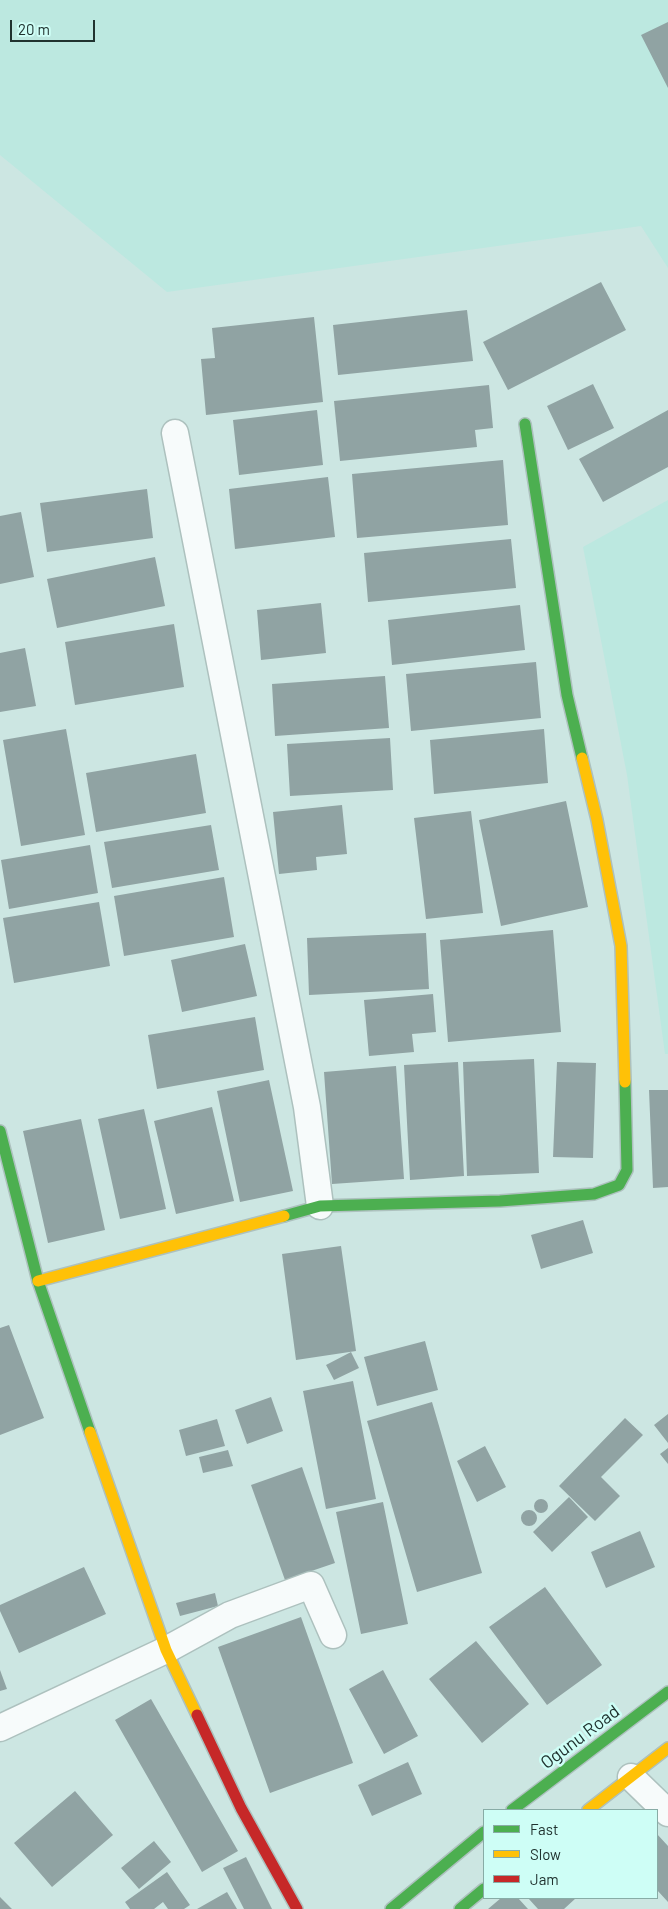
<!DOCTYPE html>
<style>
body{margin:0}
#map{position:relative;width:668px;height:1909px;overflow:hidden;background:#cce6e2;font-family:Barlow,sans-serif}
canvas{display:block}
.legend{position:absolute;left:483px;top:1809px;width:175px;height:90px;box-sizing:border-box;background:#cefef6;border:1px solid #88aca6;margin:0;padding:6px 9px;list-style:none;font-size:15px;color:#20322f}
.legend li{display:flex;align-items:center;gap:10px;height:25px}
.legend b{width:25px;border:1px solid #88aca6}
.scale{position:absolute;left:10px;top:20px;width:85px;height:22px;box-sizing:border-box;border:2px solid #20322f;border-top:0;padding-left:6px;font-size:15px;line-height:18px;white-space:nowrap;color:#20322f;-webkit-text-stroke:4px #cefef6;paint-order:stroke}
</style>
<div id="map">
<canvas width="668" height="1909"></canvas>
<ul class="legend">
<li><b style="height:6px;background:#4caf50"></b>Fast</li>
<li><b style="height:6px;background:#ffc107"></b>Slow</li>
<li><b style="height:6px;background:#c62828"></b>Jam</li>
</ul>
<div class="scale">20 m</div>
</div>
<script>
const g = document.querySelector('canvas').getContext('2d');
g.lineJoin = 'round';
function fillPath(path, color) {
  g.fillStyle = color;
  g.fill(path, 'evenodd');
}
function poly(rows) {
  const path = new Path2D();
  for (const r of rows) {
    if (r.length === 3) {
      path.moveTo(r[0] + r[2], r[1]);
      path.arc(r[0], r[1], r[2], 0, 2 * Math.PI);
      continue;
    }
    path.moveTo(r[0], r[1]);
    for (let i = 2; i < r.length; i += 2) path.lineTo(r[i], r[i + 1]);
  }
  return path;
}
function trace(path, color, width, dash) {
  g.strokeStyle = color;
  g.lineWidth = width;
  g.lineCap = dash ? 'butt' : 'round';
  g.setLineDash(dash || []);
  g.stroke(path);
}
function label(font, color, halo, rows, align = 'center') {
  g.font = font + ' Barlow,sans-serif';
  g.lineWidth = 5;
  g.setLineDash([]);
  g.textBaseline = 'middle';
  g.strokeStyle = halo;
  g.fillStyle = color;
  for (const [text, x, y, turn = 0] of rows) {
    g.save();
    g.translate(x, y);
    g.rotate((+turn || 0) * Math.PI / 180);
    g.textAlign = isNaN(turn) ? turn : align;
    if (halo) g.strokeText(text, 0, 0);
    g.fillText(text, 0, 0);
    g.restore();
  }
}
const built = poly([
 [0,0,668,0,668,268,641,226,167,292,0,155],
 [668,500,668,1054,665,1054,627,775,583,547]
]);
const building = poly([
 [668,22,668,88,641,35],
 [601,282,626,330,508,390,483,342],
 [467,310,473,361,338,375,333,325],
 [314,317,323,402,206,415,201,359,215,358,212,328],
 [593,384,614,428,568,450,547,406],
 [489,385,493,428,475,430,477,447,340,461,334,401],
 [317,410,323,465,239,475,233,420],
 [668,410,668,467,603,502,579,459],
 [503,460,508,525,357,538,352,474],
 [328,477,335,537,235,549,229,489],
 [147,489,153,538,47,552,40,503],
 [21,512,34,577,0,584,0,516],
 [511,539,516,588,368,602,364,553],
 [155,557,165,606,57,628,47,579],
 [321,603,326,653,261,660,257,610],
 [520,605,525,650,392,665,388,620],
 [174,624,184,687,75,705,65,642],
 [25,648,36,706,0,712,0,653],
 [536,662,541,718,411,731,406,674],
 [385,676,389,728,275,736,272,684],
 [66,729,85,835,21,846,3,740],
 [544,729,548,783,434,794,430,740],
 [390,738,393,790,290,796,287,744],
 [196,754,206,813,96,832,86,773],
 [566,801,588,907,501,926,479,820],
 [342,805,347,854,316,857,317,870,279,874,273,812],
 [471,811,483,913,426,919,414,818],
 [211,825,219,870,112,888,104,842],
 [90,845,98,893,9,909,1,860],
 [224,877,234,937,124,956,114,896],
 [99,902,110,966,14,983,3,918],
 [553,930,561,1032,448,1042,440,940],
 [426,933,429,989,309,995,307,938],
 [245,944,257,996,182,1012,171,960],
 [433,994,436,1032,412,1034,414,1052,369,1056,364,1000],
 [255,1017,264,1070,157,1089,148,1035],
 [534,1059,539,1173,467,1176,463,1062],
 [458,1062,464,1176,410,1180,404,1065],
 [557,1062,596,1063,593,1158,553,1157],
 [396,1066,404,1179,332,1184,324,1072],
 [269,1080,293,1191,240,1202,217,1091],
 [649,1090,668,1090,668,1187,653,1188],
 [212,1107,234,1201,176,1214,154,1121],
 [144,1109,166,1209,120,1219,98,1119],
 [81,1119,105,1230,48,1243,23,1131],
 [583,1220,593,1253,541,1269,531,1235],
 [341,1246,356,1351,296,1360,282,1254],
 [9,1325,44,1418,0,1435,0,1328],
 [425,1341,438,1390,377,1406,364,1357],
 [351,1352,359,1368,334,1380,326,1365],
 [353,1381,376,1499,326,1509,303,1391],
 [271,1397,283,1431,247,1444,235,1410],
 [432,1402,482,1573,417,1592,367,1421],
 [668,1414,668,1443,654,1425],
 [625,1418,643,1435,601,1477,620,1496,595,1521,559,1486],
 [217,1419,225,1446,186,1456,179,1430],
 [485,1446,506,1487,477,1502,457,1461],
 [668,1448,668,1464,660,1454],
 [228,1450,233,1466,203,1473,199,1457],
 [302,1467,335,1563,285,1580,251,1485],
 [569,1497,588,1517,552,1552,533,1532],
 [541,1506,7],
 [383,1502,408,1624,361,1634,336,1512],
 [529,1518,8],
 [640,1531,655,1567,606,1588,591,1552],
 [84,1567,106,1614,19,1653,0,1611,0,1605],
 [545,1587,602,1665,547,1705,489,1627],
 [215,1593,218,1606,180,1616,176,1603],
 [301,1617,353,1763,270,1793,218,1647],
 [476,1641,529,1704,482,1743,429,1679],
 [0,1670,7,1689,0,1691],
 [383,1670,418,1736,384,1754,349,1689],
 [151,1699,238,1851,202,1872,115,1720],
 [408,1762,422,1794,372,1816,358,1785],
 [75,1791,113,1835,52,1887,14,1843],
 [657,1834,668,1846,668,1902,657,1890],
 [154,1841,171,1862,139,1889,121,1868],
 [246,1857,272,1909,244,1909,223,1868],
 [167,1872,190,1905,184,1909,168,1909,163,1902,154,1909,130,1909,125,1902],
 [227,1892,237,1909,197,1909],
 [0,1897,12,1909,0,1909],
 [501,1898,518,1898,528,1909,488,1909],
 [528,1898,576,1898,564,1909,538,1909]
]);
const street = poly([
 [175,433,307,1107,320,1206],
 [0,1728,166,1650,230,1615,311,1585,333,1635],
 [631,1777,668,1813]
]);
const fast = poly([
 [525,424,567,695,582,758],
 [0,1131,38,1281,90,1432],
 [284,1216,320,1206,500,1201,594,1194,619,1185,627,1170,625,1082],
 [512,1810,668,1692],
 [391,1909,484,1832],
 [460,1909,484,1889]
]);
const slow = poly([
 [582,758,597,820,621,946,625,1082],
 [38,1281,284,1216],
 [90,1432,166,1650,197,1715],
 [588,1810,668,1748]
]);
const jam = poly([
 [197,1715,241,1808,297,1909]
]);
const streetNames = [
 ["Ogunu Road",580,1737,-37]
];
fillPath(built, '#bce8e0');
fillPath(building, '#90a3a3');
trace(street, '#adc1be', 29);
trace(fast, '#adc1be', 14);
trace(slow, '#adc1be', 14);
trace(jam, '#adc1be', 14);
trace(street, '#f7fbfb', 26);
trace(fast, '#4caf50', 11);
trace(slow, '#ffc107', 11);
trace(jam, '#c62828', 11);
label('18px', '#20322f', '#cefef6', streetNames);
</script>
